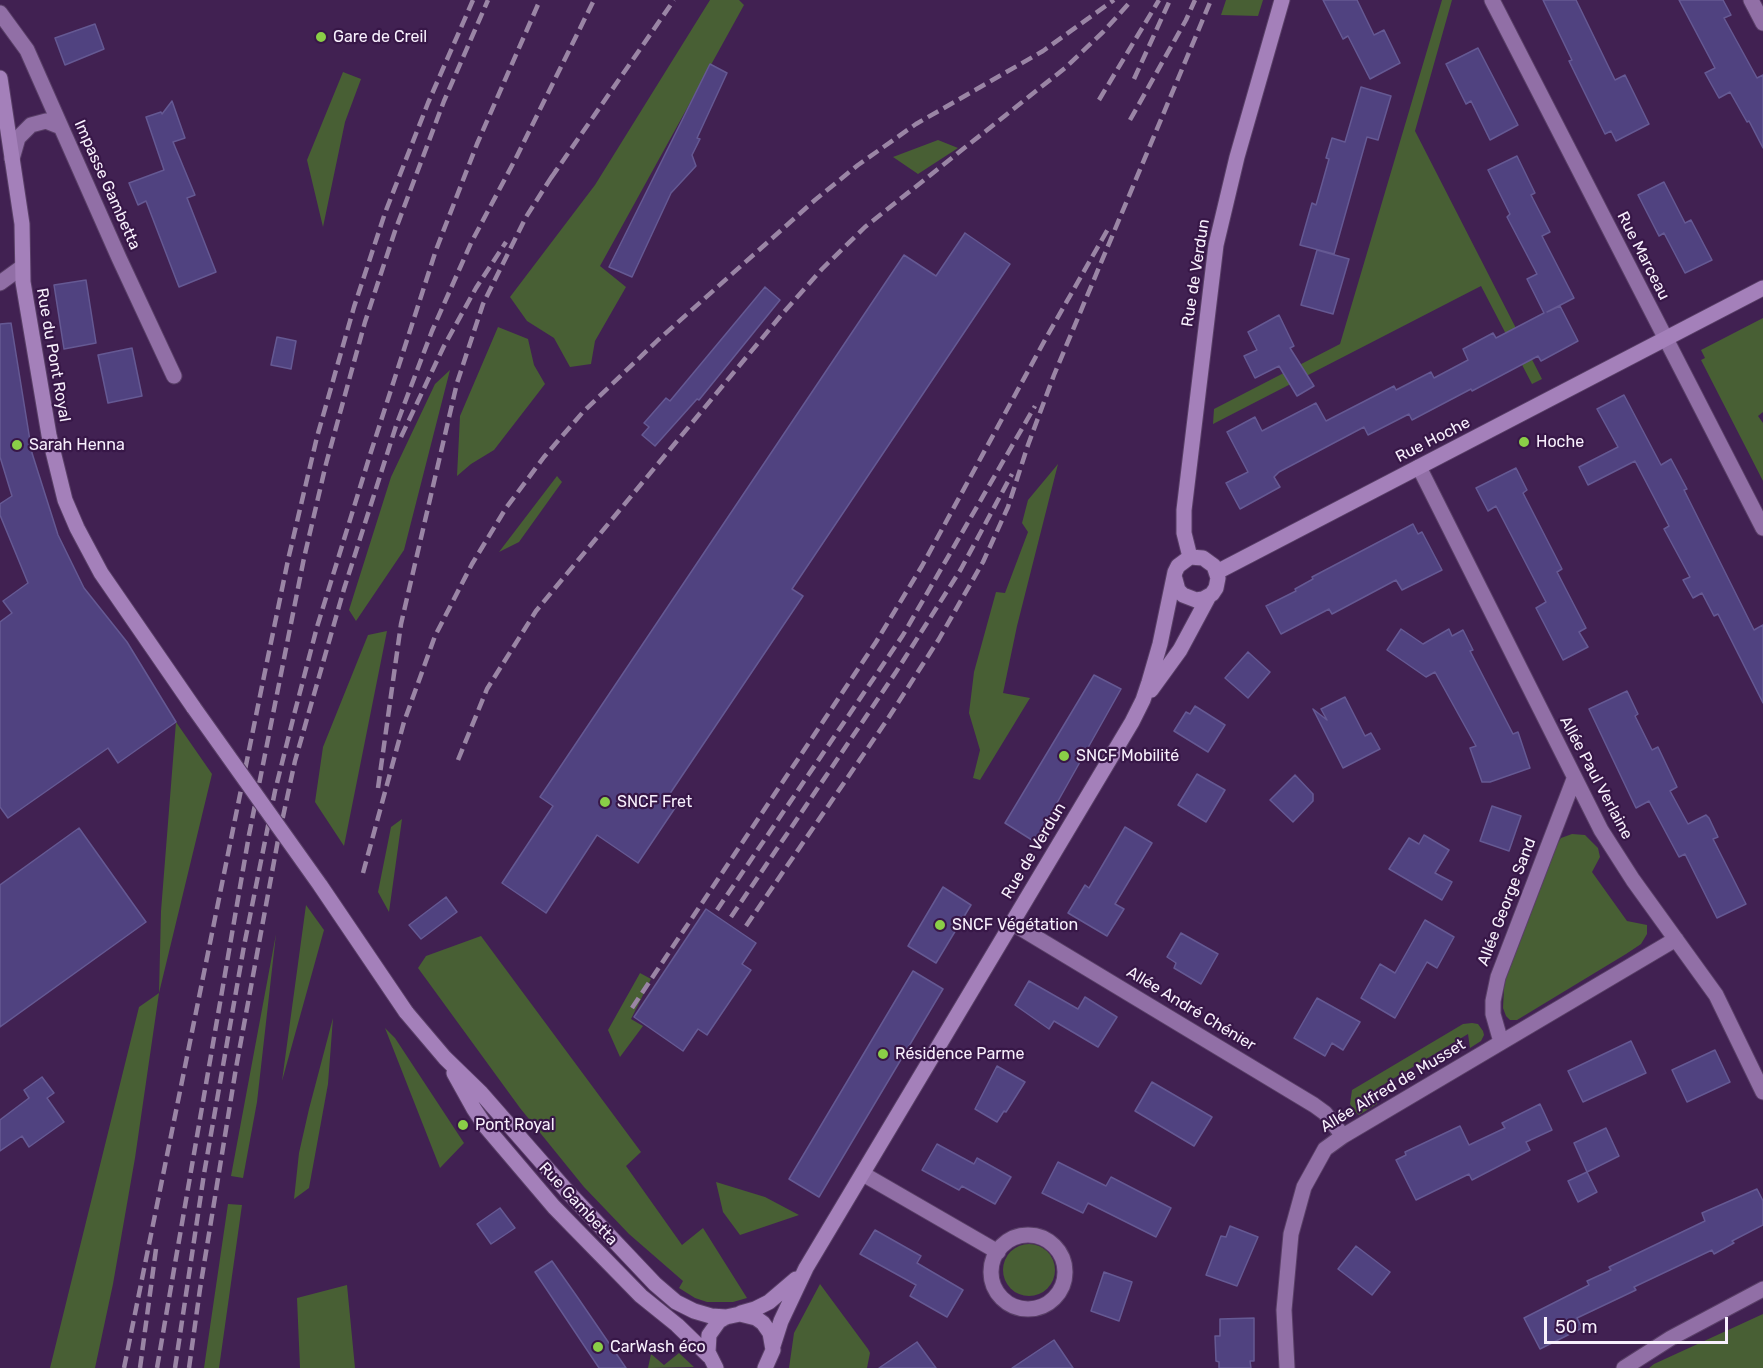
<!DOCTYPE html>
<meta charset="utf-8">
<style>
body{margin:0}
#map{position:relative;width:1763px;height:1368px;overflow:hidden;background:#412152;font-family:Rubik,sans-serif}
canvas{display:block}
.scale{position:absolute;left:1544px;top:1317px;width:184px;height:27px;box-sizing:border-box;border:3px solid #f8f0fd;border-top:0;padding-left:8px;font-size:18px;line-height:21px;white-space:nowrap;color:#f8f0fd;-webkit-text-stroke:4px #371747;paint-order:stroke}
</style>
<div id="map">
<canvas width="1763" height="1368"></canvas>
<div class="scale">50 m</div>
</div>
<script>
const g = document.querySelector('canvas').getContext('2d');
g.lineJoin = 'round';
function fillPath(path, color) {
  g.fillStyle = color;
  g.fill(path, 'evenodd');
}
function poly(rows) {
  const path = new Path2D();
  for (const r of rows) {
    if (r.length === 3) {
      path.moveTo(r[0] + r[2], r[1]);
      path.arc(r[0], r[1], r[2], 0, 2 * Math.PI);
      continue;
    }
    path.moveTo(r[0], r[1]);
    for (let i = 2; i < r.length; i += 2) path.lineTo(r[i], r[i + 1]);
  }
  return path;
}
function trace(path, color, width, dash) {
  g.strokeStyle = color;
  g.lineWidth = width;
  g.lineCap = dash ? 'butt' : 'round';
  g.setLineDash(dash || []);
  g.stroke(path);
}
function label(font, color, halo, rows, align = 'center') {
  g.font = font + ' Rubik,sans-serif';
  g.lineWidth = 4.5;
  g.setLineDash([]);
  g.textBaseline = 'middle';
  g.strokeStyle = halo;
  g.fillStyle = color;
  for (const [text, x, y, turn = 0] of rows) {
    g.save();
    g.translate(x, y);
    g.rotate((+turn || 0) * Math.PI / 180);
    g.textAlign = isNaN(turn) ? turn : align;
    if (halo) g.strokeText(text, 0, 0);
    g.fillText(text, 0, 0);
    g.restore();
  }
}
const green = poly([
 [710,0,739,0,744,5,600,266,626,287,595,341,591,364,570,367,554,338,527,321,510,297,595,185],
 [1226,0,1263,0,1258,16,1221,15],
 [1442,0,1452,0,1415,131,1542,379,1532,384,1481,286,1213,424,1214,409,1340,344],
 [343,72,361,79,345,122,323,227,307,160],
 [938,140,958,148,918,174,893,157],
 [1763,318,1763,412,1758,416,1763,423,1763,481,1701,360,1705,358,1701,350],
 [498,327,528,339,534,365,545,384,494,450,471,464,457,476,460,416],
 [450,370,404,550,356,621,349,610,391,477,435,384],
 [1058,464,1017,626,1003,693,1030,698,980,780,973,778,980,750,969,713,974,672,996,592,1005,593,1028,532,1022,523,1028,500],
 [557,476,562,482,519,542,499,552],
 [387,631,344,846,315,802,323,747,368,635],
 [176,722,212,774,159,993,135,1158,113,1284,95,1368,50,1368,139,1007,159,993,161,911],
 [402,819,389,912,378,892,391,827],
 [1572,834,1585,835,1598,848,1600,857,1592,872,1627,921,1647,925,1647,934,1641,944,1626,954,1517,1020,1510,1020,1506,1016,1503,1008,1505,969,1556,846,1561,838],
 [306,905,324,930,282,1081],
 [276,934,257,1102,243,1178,231,1176],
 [481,936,641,1152,626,1166,682,1245,703,1228,747,1298,733,1302,707,1302,695,1298,679,1288,683,1281,629,1234,584,1187,520,1108,418,968,426,956],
 [640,973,651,979,631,1019,643,1026,620,1057,608,1030],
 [333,1018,328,1084,309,1188,294,1199,299,1153,309,1109],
 [1472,1023,1478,1024,1483,1031,1484,1035,1481,1041,1470,1048,1468,1034,1376,1089,1377,1104,1359,1115,1355,1112,1350,1104,1352,1090,1463,1024],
 [385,1028,395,1038,464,1143,440,1168],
 [716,1182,765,1197,799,1215,740,1235,723,1212],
 [228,1204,242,1205,219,1368,204,1368],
 [1029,1270,26],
 [820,1284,868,1349,870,1353,867,1368,789,1368,794,1333],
 [347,1285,355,1368,300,1368,297,1298],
 [1763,1314,1763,1368,1649,1368,1654,1364],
 [679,1353,694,1367,648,1368,651,1354,664,1365]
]);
const building = poly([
 [1323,0,1357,0,1374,35,1384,30,1400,63,1370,79,1348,36,1343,39,1323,0],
 [1543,0,1576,0,1615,80,1625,75,1649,124,1616,141,1611,131,1605,134,1569,61,1572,60,1543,0],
 [1679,0,1723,0,1731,15,1724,18,1757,78,1763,75,1763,148,1749,121,1747,122,1730,92,1719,98,1705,73,1715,68,1679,0],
 [95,24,104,49,65,65,55,38,95,24],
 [1478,48,1518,125,1490,140,1471,101,1466,104,1446,64,1478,48],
 [710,64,727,73,697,138,700,139,692,155,696,166,671,193,632,277,609,267,710,64],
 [1361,87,1391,96,1378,140,1367,137,1334,254,1300,245,1312,203,1316,205,1329,159,1326,158,1332,138,1345,142,1361,87],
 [172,101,185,138,173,142,195,195,187,198,216,272,179,287,146,201,138,205,129,183,164,170,146,117,161,112,162,114,172,101],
 [1517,156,1535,193,1531,195,1550,232,1542,236,1574,298,1547,312,1560,306,1578,341,1541,361,1538,356,1472,391,1471,389,1412,420,1409,414,1368,435,1364,427,1279,472,1274,477,1280,487,1240,509,1226,483,1248,472,1227,432,1255,417,1262,431,1316,403,1326,421,1394,386,1396,390,1431,372,1434,378,1468,360,1463,349,1493,333,1496,338,1544,313,1527,279,1537,274,1507,217,1510,214,1488,170,1517,156],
 [1664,182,1685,223,1691,220,1712,260,1685,273,1664,233,1659,236,1638,195,1664,182],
 [965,233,1010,264,792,589,803,596,667,798,677,805,638,863,597,835,546,913,502,883,553,806,540,797,904,255,936,276,965,233],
 [1317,250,1349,259,1333,314,1301,305,1317,250],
 [86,280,96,343,64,349,54,285,86,280],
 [765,287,780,300,699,400,697,399,655,446,642,435,649,427,644,423,666,398,670,401,765,287],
 [1279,315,1294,346,1290,348,1314,386,1297,396,1279,366,1255,378,1244,356,1257,350,1248,332,1279,315],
 [11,323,32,453,58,535,84,588,127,642,176,722,118,763,108,748,8,818,0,807,0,622,12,613,3,601,28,583,0,515,0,504,12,496,0,457,0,324,11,323],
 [277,337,296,341,291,369,271,365,277,337],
 [132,348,142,396,108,403,98,355,132,348],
 [1624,395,1661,465,1671,459,1687,489,1684,490,1754,630,1763,625,1763,703,1718,614,1714,616,1702,593,1693,598,1683,580,1690,577,1664,529,1669,526,1635,461,1588,485,1579,467,1618,447,1597,409,1624,395],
 [1516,468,1527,490,1523,493,1562,569,1557,572,1586,628,1579,632,1588,647,1563,660,1536,608,1546,602,1496,506,1488,511,1476,488,1516,468],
 [1413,524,1418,534,1422,532,1442,570,1402,590,1396,580,1332,614,1329,609,1281,634,1266,606,1296,591,1295,589,1313,579,1312,577,1413,524],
 [1401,629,1423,644,1449,629,1452,636,1463,630,1473,650,1470,651,1513,734,1518,732,1530,768,1490,782,1482,782,1470,748,1476,746,1435,672,1426,677,1387,650,1401,629],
 [1248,652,1270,672,1248,698,1225,678,1248,652],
 [1094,675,1121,689,1035,842,1005,823,1094,675],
 [1627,691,1638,714,1635,716,1652,750,1658,747,1677,787,1670,791,1688,824,1706,815,1709,818,1718,837,1713,839,1746,904,1717,918,1685,854,1679,857,1649,801,1636,808,1589,709,1627,691],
 [1345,697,1365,736,1371,733,1380,749,1343,768,1313,709,1327,720,1321,709,1345,697],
 [1195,706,1225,725,1208,752,1174,731,1186,712,1190,714,1195,706],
 [1197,774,1225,790,1206,822,1178,805,1197,774],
 [1295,775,1313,794,1313,801,1293,822,1270,800,1295,775],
 [1492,806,1521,816,1509,851,1480,841,1492,806],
 [1125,827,1152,843,1115,904,1124,909,1107,936,1068,913,1085,885,1089,888,1125,827],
 [79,828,146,922,0,1027,0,885,79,828],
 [1424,835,1449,850,1435,873,1452,882,1442,900,1389,869,1409,838,1419,844,1424,835],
 [943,887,971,905,936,963,908,946,943,887],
 [446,897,457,912,421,939,409,925,446,897],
 [706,909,756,943,742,964,751,970,707,1035,698,1029,683,1051,634,1017,706,909],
 [1425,920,1454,937,1437,968,1427,962,1395,1018,1361,998,1380,964,1395,973,1425,920],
 [1181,933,1218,954,1201,984,1174,968,1176,963,1167,957,1181,933],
 [913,971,943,989,819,1197,789,1179,913,971],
 [1029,981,1078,1009,1085,997,1117,1017,1098,1047,1054,1021,1049,1029,1015,1005,1029,981],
 [1317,998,1360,1022,1343,1050,1332,1043,1325,1056,1294,1038,1317,998],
 [1631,1041,1646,1073,1583,1102,1568,1071,1631,1041],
 [1715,1050,1730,1082,1687,1102,1672,1070,1715,1050],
 [997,1066,1025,1082,1006,1112,1004,1111,997,1122,975,1109,997,1066],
 [42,1077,54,1093,47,1098,64,1122,29,1147,22,1136,0,1151,0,1120,29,1098,24,1090,42,1077],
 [1152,1082,1212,1117,1194,1146,1135,1111,1152,1082],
 [1540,1104,1552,1130,1526,1142,1530,1150,1472,1180,1469,1174,1416,1200,1396,1160,1406,1155,1405,1152,1460,1126,1469,1145,1505,1128,1502,1123,1540,1104],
 [1606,1128,1619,1156,1587,1172,1574,1143,1606,1128],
 [937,1144,974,1164,977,1158,1011,1177,995,1204,962,1186,959,1190,922,1170,937,1144],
 [1058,1162,1106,1186,1111,1177,1171,1208,1156,1237,1088,1203,1083,1213,1042,1193,1058,1162],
 [1587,1172,1597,1192,1578,1202,1568,1181,1587,1172],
 [1757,1189,1763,1201,1763,1225,1732,1241,1734,1243,1714,1254,1712,1250,1634,1287,1636,1290,1577,1318,1582,1328,1540,1349,1524,1318,1589,1285,1587,1281,1611,1270,1609,1267,1705,1221,1702,1213,1757,1189],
 [500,1208,515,1228,491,1244,477,1224,500,1208],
 [1230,1226,1258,1237,1237,1286,1206,1275,1221,1236,1226,1237,1230,1226],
 [875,1230,921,1256,917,1263,963,1290,947,1317,910,1296,916,1285,860,1254,875,1230],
 [1356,1246,1390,1272,1372,1295,1338,1269,1356,1246],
 [552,1261,578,1298,626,1368,599,1368,535,1272,552,1261],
 [1104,1272,1132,1282,1119,1321,1091,1311,1104,1272],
 [1254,1318,1254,1361,1250,1361,1251,1368,1219,1368,1219,1362,1216,1361,1215,1336,1220,1336,1220,1319,1254,1318],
 [1054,1340,1073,1368,1012,1368,1054,1340],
 [917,1342,936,1368,879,1368,917,1342]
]);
const street = poly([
 [1492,0,1763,528],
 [1751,0,1763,23],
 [0,13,27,50,119,258,174,376],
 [12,159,18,138,31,125,46,121,61,127],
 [0,283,22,267],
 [1419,467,1601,830,1633,880,1716,995,1763,1092],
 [1012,923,1314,1105,1325,1113,1343,1136],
 [1501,1042,1493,1014,1493,1001,1498,977,1574,779],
 [863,1174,998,1252],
 [1028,1272,37],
 [1287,1368,1284,1310,1291,1234,1304,1187,1325,1149,1343,1136,1676,939],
 [1624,1368,1671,1338,1763,1289]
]);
const secondary = poly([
 [0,78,22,224,23,282,49,435,65,500,77,528,101,573,194,708],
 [1190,557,1184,533,1184,510,1216,245,1237,157,1282,0],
 [1217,572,1763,288],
 [1151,690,1180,650,1209,596],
 [406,1012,445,1058,481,1093,566,1190,655,1284,676,1302,694,1311,711,1316,726,1317],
 [454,1073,474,1109,486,1127,554,1207,641,1296,677,1325,709,1356],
 [741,1313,755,1309,769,1302,796,1279],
 [773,1346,781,1321,806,1268,1132,722,1143,700,1149,682,1160,644,1175,572,1178,566,1190,557,1203,558,1214,566,1218,578,1216,588,1212,594,1203,599,1196,600,1183,595,1178,590,1175,579],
 [716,1368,708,1352,709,1335,719,1321,726,1317,740,1314,756,1318,763,1323,770,1333,773,1350,765,1368]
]);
const rail = poly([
 [1134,79,1170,0],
 [1099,100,1159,0],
 [1130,120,1186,20,1195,0],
 [551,178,674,0],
 [401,437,444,346,476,288,506,242],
 [458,760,487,689,536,611,783,313,822,269,865,227,1065,68,1103,32,1132,0],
 [378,788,401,624,457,383,483,304,526,217,556,170],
 [363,873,404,722,435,636,472,564,506,508,544,457,583,412,658,340,815,200,858,165,916,124,1043,51,1114,0],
 [717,910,903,635,1035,406],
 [731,917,896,672,961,569,1012,474],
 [746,926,887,720,939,639,983,562,1008,507,1028,445,1054,375,1211,0],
 [632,1008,876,642,922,566,1046,338,1108,229],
 [124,1368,262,686,288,560,317,437,354,307,385,213,428,103,473,0],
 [140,1368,156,1249],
 [157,1368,249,835,304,558,326,464,365,322,395,231,444,101,488,0],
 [175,1368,204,1174,244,946,275,791,294,715,317,627,370,455,436,250,477,144,540,0],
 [189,1368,200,1289,236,1068,278,840,295,761,344,589,396,426,432,331,471,243,516,158,594,0]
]);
const secondaryBridge = poly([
 [194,708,320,885,406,1012]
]);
const markers = [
 [321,37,6,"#8ace47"],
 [1524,442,6,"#8ace47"],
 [17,445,6,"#8ace47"],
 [1064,756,6,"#8ace47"],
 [605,802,6,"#8ace47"],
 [940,925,6,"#8ace47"],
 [883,1054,6,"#8ace47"],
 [463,1125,6,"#8ace47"],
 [598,1347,6,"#8ace47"]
];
const poiNames = [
 ["Gare de Creil",333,37],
 ["Hoche",1536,442],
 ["Sarah Henna",29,445],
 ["SNCF Mobilité",1076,756],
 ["SNCF Fret",617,802],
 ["SNCF Végétation",952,925],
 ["Résidence Parme",895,1054],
 ["Pont Royal",475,1125],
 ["CarWash éco",610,1347]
];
const streetNames = [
 ["Impasse Gambetta",107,185,66],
 ["Rue Marceau",1643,256,63],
 ["Rue de Verdun",1196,273,-81],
 ["Rue du Pont Royal",53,355,80],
 ["Rue Hoche",1433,440,-27],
 ["Allée Paul Verlaine",1596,778,62],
 ["Rue de Verdun",1034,851,-59],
 ["Allée George Sand",1507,902,-69],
 ["Allée André Chénier",1191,1009,31],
 ["Allée Alfred de Musset",1393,1086,-31],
 ["Rue Gambetta",578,1204,47]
];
fillPath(green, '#485f34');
fillPath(building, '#504280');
trace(building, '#655993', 1.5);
trace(street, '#593f67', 17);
trace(secondary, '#593f67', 17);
trace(street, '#916fa6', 15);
trace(secondary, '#a480ba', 15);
trace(rail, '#9a85a5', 4.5, [12, 6]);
trace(secondaryBridge, '#593f67', 17, []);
trace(secondaryBridge, '#a480ba', 15);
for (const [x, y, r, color] of markers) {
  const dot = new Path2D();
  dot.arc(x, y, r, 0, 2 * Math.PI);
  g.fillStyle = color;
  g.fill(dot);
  trace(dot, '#371747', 2);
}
label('16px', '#f8f0fd', '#371747', poiNames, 'left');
label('16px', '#f8f0fd', '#371747', streetNames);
</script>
